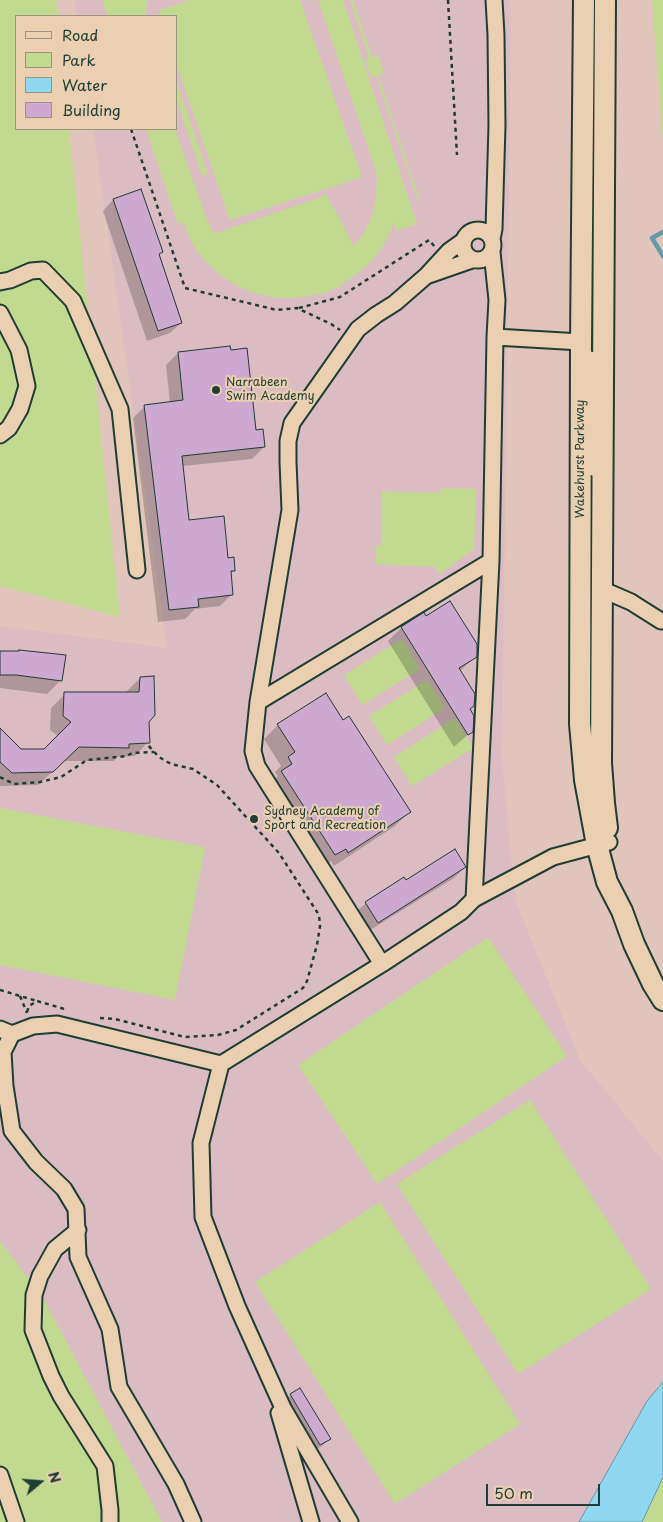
<!DOCTYPE html>
<style>
body{margin:0}
#map{position:relative;width:663px;height:1522px;overflow:hidden;background:#e1c4bb;font-family:"Playpen Sans",sans-serif}
canvas{display:block}
.legend{position:absolute;left:15px;top:15px;width:162px;height:115px;box-sizing:border-box;background:#ead0b1;border:1px solid #99957f;margin:0;padding:6px 9px;list-style:none;font-size:15px;color:#1f3d34}
.legend li{display:flex;align-items:center;gap:10px;height:25px}
.legend b{width:25px;border:1px solid #99957f}
.north{position:absolute;left:15px;top:1457px;width:50px;height:50px;-webkit-text-stroke:4px #ead0b1;paint-order:stroke;rotate:72deg;font-size:14px;font-weight:700;line-height:20px;text-align:center;color:#1f3d34}
.north::after{content:'';display:block;margin:auto;width:18px;height:22px;background:#1f3d34;clip-path:polygon(50% 0,100% 100%,50% 72%,0 100%)}
.scale{position:absolute;left:486px;top:1484px;width:114px;height:22px;box-sizing:border-box;border:2px solid #1f3d34;border-top:0;padding-left:6px;font-size:15px;line-height:18px;white-space:nowrap;color:#1f3d34;-webkit-text-stroke:4px #ead0b1;paint-order:stroke}
</style>
<div id="map">
<canvas width="663" height="1522"></canvas>
<ul class="legend">
<li><b style="height:6px;background:#ead0b1"></b>Road</li>
<li><b style="height:14px;background:#c2da90"></b>Park</li>
<li><b style="height:14px;background:#90d8f2"></b>Water</li>
<li><b style="height:14px;background:#cda8d1"></b>Building</li>
</ul>
<div class="north">N</div>
<div class="scale">50 m</div>
</div>
<script>
const g = document.querySelector('canvas').getContext('2d');
g.lineJoin = 'round';
function fillPath(path, color) {
  g.fillStyle = color;
  g.fill(path, 'evenodd');
}
function poly(rows) {
  const path = new Path2D();
  for (const r of rows) {
    if (r.length === 3) {
      path.moveTo(r[0] + r[2], r[1]);
      path.arc(r[0], r[1], r[2], 0, 2 * Math.PI);
      continue;
    }
    path.moveTo(r[0], r[1]);
    for (let i = 2; i < r.length; i += 2) path.lineTo(r[i], r[i + 1]);
  }
  return path;
}
function trace(path, color, width, dash) {
  g.strokeStyle = color;
  g.lineWidth = width;
  g.lineCap = dash ? 'butt' : 'round';
  g.setLineDash(dash || []);
  g.stroke(path);
}
function label(font, color, halo, rows, align = 'center') {
  g.font = font + ' "Playpen Sans",sans-serif';
  g.lineWidth = 4;
  g.setLineDash([]);
  g.textBaseline = 'middle';
  g.strokeStyle = halo;
  g.fillStyle = color;
  for (const [text, x, y, turn = 0] of rows) {
    g.save();
    g.translate(x, y);
    g.rotate((+turn || 0) * Math.PI / 180);
    g.textAlign = isNaN(turn) ? turn : align;
    if (halo) g.strokeText(text, 0, 0);
    g.fillText(text, 0, 0);
    g.restore();
  }
}
const built = poly([
 [75,0,510,0,511,29,502,759,513,879,517,905,580,1060,663,1161,663,1382,647,1401,579,1522,70,1522,0,1301,0,626,167,648,93,129,176,129,176,16,77,16]
]);
const green = poly([
 [0,0,56,0,58,16,16,16,16,129,69,129,120,617,0,586],
 [102,0,148,0,145,16,107,16],
 [189,0,300,0,362,177,230,220,176,63,176,16,160,16,158,11],
 [318,0,343,0,417,224,396,231,393,222,390,233,383,246,374,258,363,269,339,287,325,293,309,296,293,298,277,298,262,295,246,290,232,283,219,274,207,263,197,251,189,237,183,222,178,224,146,129,175,129,205,215,214,234,318,198,326,194,354,246,362,236,369,223,374,209,376,195,377,180,374,165],
 [350,0,353,0,372,57,378,55,384,73,378,75,420,201,418,201,376,76,371,77,365,59,369,58],
 [652,0,663,0,663,141],
 [176,80,208,174,202,175,176,98],
 [444,488,476,489,474,549,440,574,435,567,375,564,376,546,381,545,382,491,437,493],
 [402,639,420,669,362,705,344,675],
 [427,680,445,708,387,745,369,716],
 [455,718,473,748,412,786,394,757],
 [0,808,205,847,175,1000,0,965],
 [488,937,567,1056,377,1184,298,1065],
 [530,1100,651,1289,518,1374,397,1184],
 [380,1202,520,1424,395,1504,255,1282],
 [0,1241,42,1296,162,1522,0,1522],
 [663,1477,663,1522,642,1522]
]);
const water = poly([
 [663,1382,663,1477,642,1522,579,1522,647,1401,663,1382]
]);
const shadow = poly([
 [140,190,162,252,158,255,181,323,170,333,147,341,103,211,113,200],
 [229,347,254,431,264,447,252,459,182,466,188,521,227,559,234,570,230,574,232,594,220,606,195,609,185,619,158,622,133,418,145,406,170,403,166,365,178,353],
 [426,618,476,656,459,672,469,710,472,731,454,747,388,641,401,628],
 [0,653,61,680,47,694,0,688],
 [140,678,147,722,148,742,135,756,117,757,114,761,64,761,38,785,0,786,0,730,20,750,44,750,58,736,50,730,51,708,65,694,126,694,126,692],
 [343,722,409,812,395,826,334,866,331,861,321,868,268,786,278,776,275,772,281,766,264,739,278,725],
 [465,867,454,878,367,932,355,913,366,903,406,882],
 [299,1390,329,1439,322,1446,313,1451,284,1402,290,1395]
]);
const stream = poly([
 [663,232,652,238,663,256]
]);
const building = poly([
 [141,189,163,252,159,254,182,323,158,331,113,199,141,189],
 [230,346,231,350,247,348,256,430,263,429,265,447,182,456,189,520,224,516,228,558,234,557,235,571,231,571,233,595,198,599,199,607,169,610,144,405,183,400,178,352,230,346],
 [450,601,477,644,477,657,459,668,475,694,474,706,470,709,474,716,473,732,468,735,401,627,424,612,426,616,450,601],
 [19,650,66,655,62,681,16,675,0,675,0,651,19,651,19,650],
 [154,676,155,715,149,722,150,743,129,744,129,748,79,747,53,772,12,773,0,762,0,728,21,749,44,749,71,722,63,716,64,692,139,692,140,677,154,676],
 [326,693,343,720,349,716,411,812,348,853,346,849,335,855,281,771,292,764,288,757,295,752,277,724,326,693],
 [455,849,466,867,378,923,365,902,404,877,406,880,455,849],
 [300,1388,331,1439,320,1445,290,1394,300,1388]
]);
const path = poly([
 [448,0,457,155],
 [131,129,185,288,277,310,297,308,331,324,340,330],
 [299,308,340,297,429,240,435,247],
 [0,777,14,784,40,782,61,777,87,760,127,756,132,753,154,752],
 [0,990,37,1001],
 [20,996,27,1013],
 [27,1012,29,1006,37,1001,68,1010],
 [100,1018,115,1019,185,1037,218,1035,236,1030,303,988,307,981,317,945,320,926,319,915,279,853,217,785,193,769,171,764,159,757,147,744]
]);
const minor = poly([
 [478,245,15],
 [492,239,494,229,497,125,496,35,494,0],
 [429,275,472,260],
 [0,282,10,280,31,271,43,270,73,301,120,409,137,570],
 [0,313,19,350,27,386,20,409,9,428,0,435],
 [495,337,581,342],
 [590,359,593,468],
 [601,589,631,602,661,621],
 [258,702,491,561],
 [474,899,491,561,495,337,497,300,492,252],
 [382,964,257,766,253,751,258,702,290,510,288,462,288,441,292,423,358,329,376,315,395,303,426,276,449,251,463,241],
 [0,1029,12,1034,33,1026,57,1024,221,1064],
 [12,1034,3,1052,5,1086,12,1131,36,1162,64,1189,76,1209,78,1257,110,1329,119,1387,176,1484,193,1522],
 [78,1230,55,1249,40,1276,34,1295,33,1330,51,1376,61,1396,105,1466,110,1510,110,1522],
 [279,1413,311,1522],
 [0,1475,16,1522],
 [350,1522,283,1408,237,1306,203,1217,201,1143,221,1064,382,964,461,912,474,899,553,857,609,842]
]);
const major = poly([
 [584,0,581,342,580,724,585,780,597,845,607,882,622,911,634,944,653,984,663,1000],
 [605,0,601,763,604,803,607,828]
]);
const markers = [
 [216,390,5,"#1f3d34"],
 [254,819,5,"#1f3d34"]
];
const poiNames = [
 ["Narrabeen",226,383],
 ["Swim Academy",226,397],
 ["Sydney Academy of",264,812],
 ["Sport and Recreation",264,826]
];
const streetNames = [
 ["Wakehurst Parkway",581,459,-90]
];
fillPath(built, '#dbbcc2');
fillPath(green, '#c2da90');
fillPath(water, '#90d8f2');
trace(water, '#639aa6', 1);
fillPath(shadow, '#0003');
trace(stream, '#639aa6', 4.5);
fillPath(building, '#cda8d1');
trace(building, '#1f3d34', 1);
trace(minor, '#1f3d34', 19);
trace(major, '#1f3d34', 24);
trace(path, '#1f3d34', 2.5, [4, 4]);
trace(minor, '#ead0b1', 15);
trace(major, '#ead0b1', 20);
for (const [x, y, r, color] of markers) {
  const dot = new Path2D();
  dot.arc(x, y, r, 0, 2 * Math.PI);
  g.fillStyle = color;
  g.fill(dot);
  trace(dot, '#ead0b1', 2);
}
label('12px', '#1f3d34', '#ead0b1', poiNames, 'left');
label('12px', '#1f3d34', '#ead0b1', streetNames);
</script>
